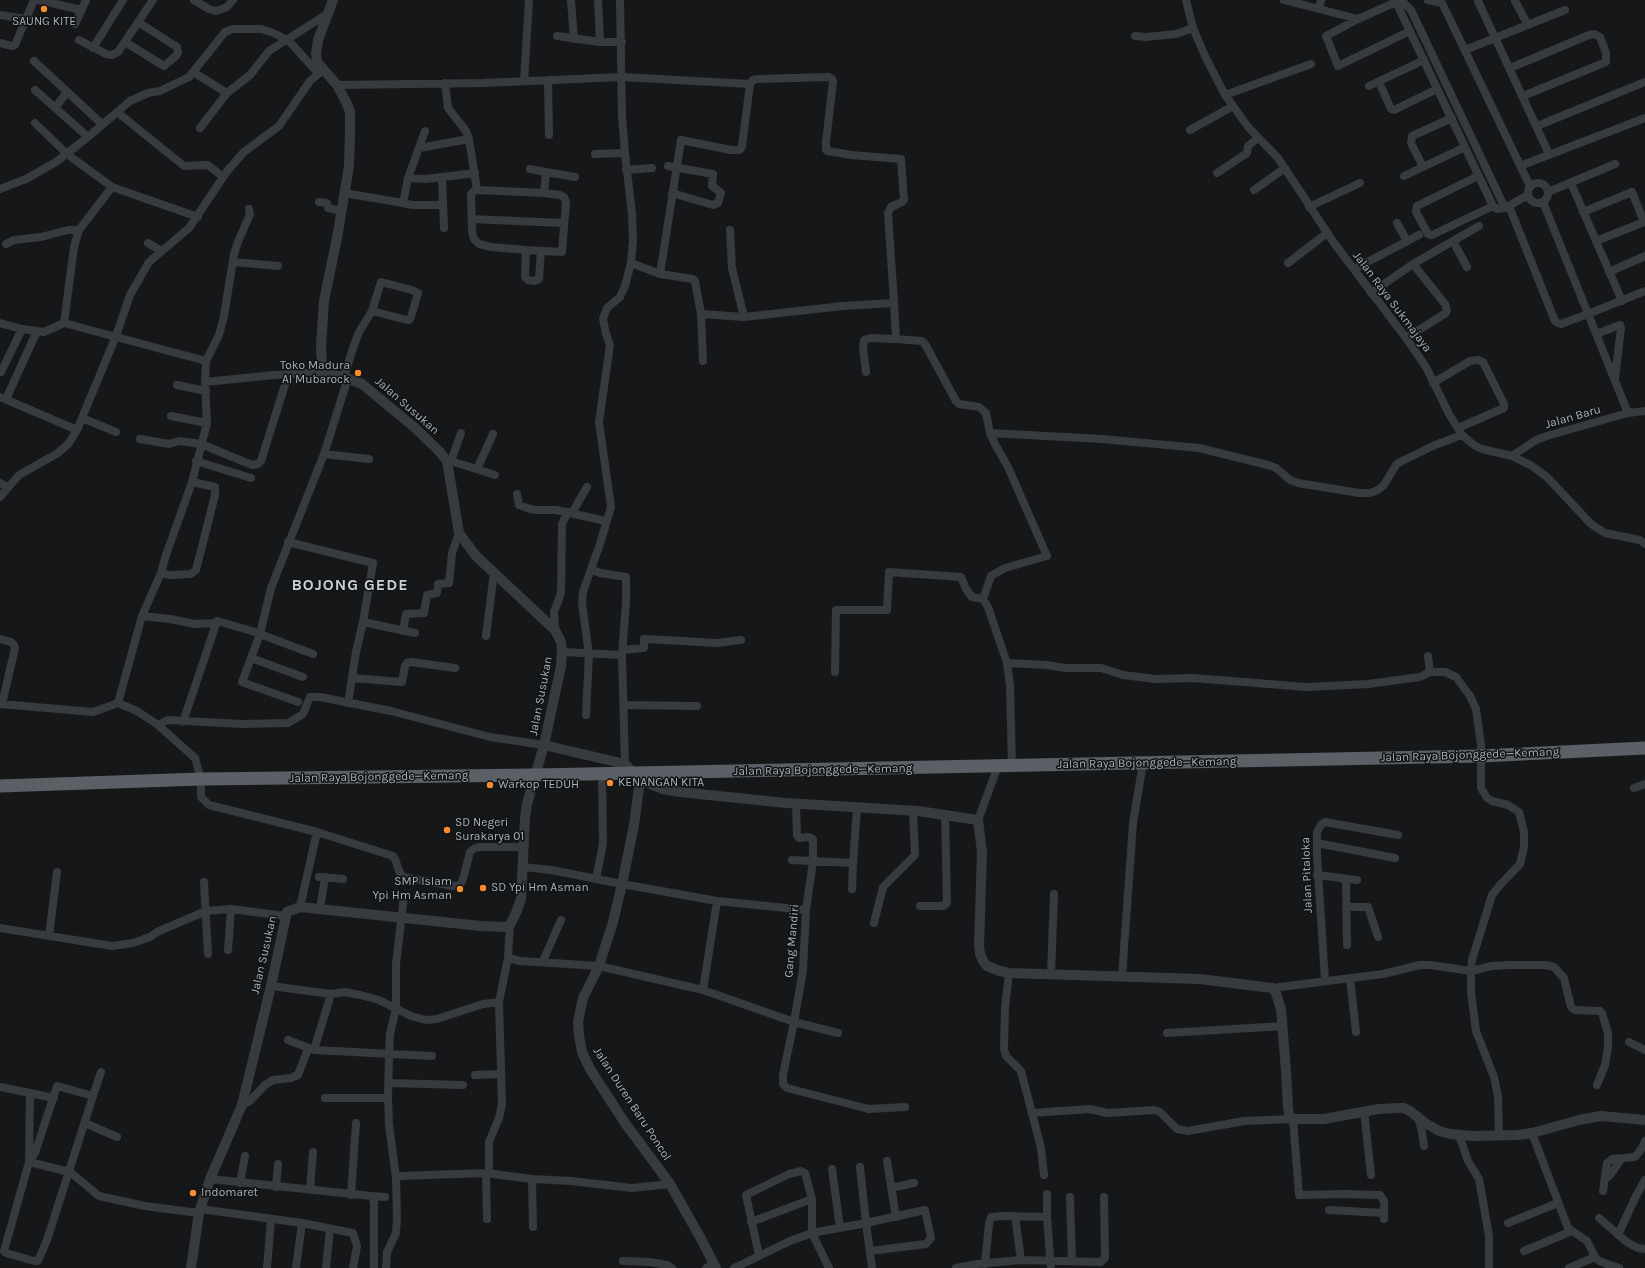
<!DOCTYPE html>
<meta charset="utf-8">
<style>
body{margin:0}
canvas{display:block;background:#161719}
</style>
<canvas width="1645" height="1268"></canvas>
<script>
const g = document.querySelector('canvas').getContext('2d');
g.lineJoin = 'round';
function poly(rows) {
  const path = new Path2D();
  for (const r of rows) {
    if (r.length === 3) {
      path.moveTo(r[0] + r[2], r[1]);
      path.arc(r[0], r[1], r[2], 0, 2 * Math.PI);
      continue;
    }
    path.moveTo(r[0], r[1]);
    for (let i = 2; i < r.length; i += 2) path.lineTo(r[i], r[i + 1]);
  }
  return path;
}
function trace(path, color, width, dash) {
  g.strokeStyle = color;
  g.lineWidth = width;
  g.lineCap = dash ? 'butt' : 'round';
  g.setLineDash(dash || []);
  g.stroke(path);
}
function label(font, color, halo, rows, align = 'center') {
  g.font = font + ' Karla,sans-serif';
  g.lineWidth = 3;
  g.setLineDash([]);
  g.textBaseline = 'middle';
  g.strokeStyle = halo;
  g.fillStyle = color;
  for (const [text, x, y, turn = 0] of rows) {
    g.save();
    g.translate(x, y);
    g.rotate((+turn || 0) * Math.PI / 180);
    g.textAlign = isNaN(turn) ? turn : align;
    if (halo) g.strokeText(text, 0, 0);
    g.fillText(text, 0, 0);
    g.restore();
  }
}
const minor = poly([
 [39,0,81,10],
 [194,0,209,9,216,11,227,7,233,0],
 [571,0,574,39],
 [598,0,600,42],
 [620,0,622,116,625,153,632,214,633,240,631,263,625,286,620,297,607,308,603,319,606,334,610,345,599,422,611,507,600,544,591,569,600,573,626,577,626,602,622,655,625,764],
 [1186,0,1193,28,1205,56,1225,95,1249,128,1278,158,1334,243,1406,338,1426,367,1449,414,1462,435,1474,445,1482,449,1512,456,1532,466,1547,477,1591,524,1605,533,1640,540,1645,544],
 [1284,0,1319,9],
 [1321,0,1319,9,1358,19],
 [1428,0,1442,3,1444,7,1530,186],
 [1478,1,1549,154],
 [1515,1,1528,25],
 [1396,2,1493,206,1497,209,1505,208,1528,195],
 [0,15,25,19],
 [75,24,86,0],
 [1410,31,1338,66,1326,36,1358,19,1396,2,1403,2,1411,10,1505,208],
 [557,36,600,42,622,42],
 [1135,36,1146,37,1176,34,1193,28],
 [79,40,106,54,112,55,118,52,153,0],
 [125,42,164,66,176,56,178,52,177,47,138,22],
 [0,43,12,46,15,45,34,0],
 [93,48,123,0],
 [1465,50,1565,10],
 [34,61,102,124],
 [1510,68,1589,35,1594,34,1600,37,1606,53,1606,62,1523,96],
 [193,72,227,93],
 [548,80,549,135],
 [524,81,529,0],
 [1379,82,1391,109,1394,110,1437,89],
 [445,83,448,108,466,131,469,139,477,190],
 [337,85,483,83,622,77,750,84],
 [1369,86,1424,60],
 [35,90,88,137],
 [1225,95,1311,64],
 [55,108,67,92],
 [117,112,184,166,208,165,223,177],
 [35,123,67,154,112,187,198,217],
 [1537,126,1645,82],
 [200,128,227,93,250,75,269,51,327,14],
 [1190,130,1233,106],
 [425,131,408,178,403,203,412,205,443,205],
 [419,148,469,139],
 [595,154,625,153],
 [668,166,713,174,712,186,721,193,718,203,713,205,672,193],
 [1520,166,1645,118],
 [1423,167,1411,143,1412,136,1452,118],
 [530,169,546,172,544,193],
 [626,170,652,168],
 [546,172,575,177],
 [1217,173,1247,153,1248,146,1258,138],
 [1404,176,1465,147],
 [1478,176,1417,206,1416,212,1428,234,1430,235,1432,235,1493,206],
 [408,178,426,179,475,173],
 [442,178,444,228],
 [1538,193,10],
 [1571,183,1622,301],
 [0,189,26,179,56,162,88,137,130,101,148,93,160,91,189,77,225,32,233,29,261,29,271,32,288,40,318,73],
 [477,190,544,193,560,195,564,197,566,202,562,252,526,250,491,247,479,244,474,239,472,232,471,194,474,191,477,190],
 [1254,190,1285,168],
 [1548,192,1615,164],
 [344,193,403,203],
 [319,202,327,203,328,208,342,211],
 [1543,202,1628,413],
 [1509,206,1555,321,1558,323,1561,324,1588,314,1645,291],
 [1309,207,1360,183],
 [1583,212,1632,192,1644,222,1596,241],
 [472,219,563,223],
 [1397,223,1407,241],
 [1453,241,1467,267],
 [148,243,161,251],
 [6,244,14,240,41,237,68,230,79,230],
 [526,250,525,277,528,280,534,281,539,279,541,251],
 [234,262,278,266],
 [631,263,660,274,693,279,695,281,701,314,703,361],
 [1288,263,1327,233],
 [1354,269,1419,235],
 [1609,272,1645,256],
 [660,274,681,140,731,150,740,150,742,146,750,84,753,80,757,79,829,77,832,79,833,81,826,142,826,150,828,151,851,155,901,159,904,200,902,202,891,207,888,213,894,303],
 [1371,293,1413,264,1479,226],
 [701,314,744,317,732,268,730,230],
 [744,317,843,306,894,303,896,339,922,341,925,344,956,401,959,404,979,407,986,413,990,433,995,444,1008,467,1047,556,1005,568,991,576,983,599],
 [0,323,22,329,44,332,64,323,206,361],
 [64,323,74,247,79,230,112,187],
 [1596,334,1620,325,1621,328,1615,378],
 [1406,338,1446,313,1447,310,1445,304,1413,264],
 [1,372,22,329],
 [866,372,863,347,864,340,871,338,896,339],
 [344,377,353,348,359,332,372,311,381,282,412,290,418,293,411,317,409,320,407,320,372,311],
 [205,382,274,375,322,372],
 [1433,383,1470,361,1478,360,1483,362,1504,404,1504,408,1458,428],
 [177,385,206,391],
 [0,397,77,430],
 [6,399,37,331],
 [171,416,207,423],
 [82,418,116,432],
 [990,433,1102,439,1199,448,1268,465,1276,468,1290,480,1298,483,1359,493,1370,493,1378,490,1384,485,1396,465,1400,462,1435,445,1462,435],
 [140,439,169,444,179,441,201,444,252,465,258,464,261,461,288,375],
 [324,454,369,459],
 [1512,456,1536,440,1550,435,1628,413,1645,411],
 [196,461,251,478],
 [447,461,451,461,495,475],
 [451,461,461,433],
 [477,469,493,434],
 [0,483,7,487],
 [517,494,519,505,530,509,536,510,556,510,606,521],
 [0,497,19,475,58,453,69,443,77,430,116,336,130,295,149,262,189,228,228,170,244,152,279,126,310,81,323,70],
 [572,513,587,487],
 [288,542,373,563,363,622,356,652,348,703],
 [161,573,169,575,191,574,196,570,215,495,215,487,192,482],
 [142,616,170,619,195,624,215,623],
 [363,622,415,633],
 [555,630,554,612,561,593,562,524,568,512],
 [403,631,406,614,424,613,427,595,437,593,438,584,449,583,452,553,459,533],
 [486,636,494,572],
 [0,639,11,642,14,645,15,648,2,704],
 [623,650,644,648,644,639,646,639,717,643,741,640],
 [562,652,622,655],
 [1428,656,1430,672],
 [251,658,303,677],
 [1007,663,1047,665,1065,668,1101,668,1123,675,1155,679,1193,678,1306,687,1368,684,1420,677,1430,672,1445,672,1456,677,1470,696,1476,709,1481,745,1481,788,1487,798,1492,801,1508,805,1519,812,1524,832,1524,847,1520,864,1500,885,1492,895,1472,960,1471,971,1492,966,1511,965,1545,965,1554,967,1564,978,1571,1007,1575,1010,1600,1011,1602,1013,1608,1033,1608,1047,1605,1065,1597,1085],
 [835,672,836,610,887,610,889,572,961,577,966,589,972,597,983,599,988,607,1007,663,1010,685,1012,766],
 [352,678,402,682,405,666,407,663,411,662,455,668],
 [298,702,242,682,260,634,271,588,324,454,348,378],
 [118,703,142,616,161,573,166,555,192,482,207,423,205,382,206,361,219,335,224,316,234,254,238,242,250,214,249,209],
 [0,704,93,712,118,703,137,711,158,725,195,758,201,779,201,797,209,805,317,832,393,856,395,859,399,871,403,877,453,886,460,885,463,879,470,852,475,848,480,847,524,847],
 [624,705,697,706],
 [586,715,589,654,582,603,583,592,591,569],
 [183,722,217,621,252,631,313,654],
 [158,725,168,720,242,724,288,723,303,714,310,697,320,697,391,711,490,737,544,745],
 [1634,788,1645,784],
 [796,803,797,835,799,838,809,837,813,839,813,861,806,910,803,970,794,1022,783,1075,783,1084,787,1088,861,1107,869,1109,905,1107],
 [978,820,998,766],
 [1317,843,1395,858],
 [792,860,853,863,857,808],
 [523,867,551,870,622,884,717,901],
 [1317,875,1357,880],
 [319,877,343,879],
 [596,879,603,844,602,774],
 [1346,879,1347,945],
 [204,882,208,954],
 [852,889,853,863],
 [920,906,943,906,947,903,945,814],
 [300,907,317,832],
 [1346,907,1368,907,1378,937],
 [320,909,325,877],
 [874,923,883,887,915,855,913,811],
 [0,928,112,946,133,943,150,937,157,932,206,911,231,909,285,916],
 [49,936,57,872],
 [228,950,231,909],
 [508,958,520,961,599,966,703,990,794,1022,838,1033],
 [543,961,561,920],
 [1009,973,1005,1008,1004,1049,1006,1056,1021,1071,1041,1148,1044,1175],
 [1051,974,1054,894],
 [1122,976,1133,823,1143,763],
 [1350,978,1356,1032],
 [1325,981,1317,857,1317,832,1321,825,1325,822,1398,835],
 [271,986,331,994,345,992,360,995,379,1000,411,1016,426,1020,437,1019,483,1004,499,1002],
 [1272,988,1383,974,1420,965,1430,965,1471,971,1471,992,1476,1031,1494,1077,1498,1096,1499,1135],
 [703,990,717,901,806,910],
 [1167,1033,1283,1026],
 [288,1040,314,1050,432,1056],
 [1629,1042,1645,1050],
 [314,1050,331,994],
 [475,1075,501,1074],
 [388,1083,463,1085],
 [0,1087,54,1098],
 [93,1096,101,1072],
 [325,1098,388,1098],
 [242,1105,250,1101,265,1085,273,1080,291,1078,298,1075,308,1049],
 [1364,1111,1371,1175],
 [1032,1113,1090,1109,1107,1113,1154,1110,1160,1112,1177,1129,1188,1131,1244,1121,1293,1119,1299,1195,1345,1194,1380,1195,1384,1201,1384,1219],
 [1418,1117,1422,1132,1424,1146],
 [85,1123,117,1137],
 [1532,1133,1568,1228,1587,1241,1595,1257,1599,1261,1619,1268],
 [1459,1135,1468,1161,1479,1179,1489,1236,1489,1268],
 [887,1161,896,1217],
 [29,1162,35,1153,57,1086,93,1096,47,1240,38,1261,34,1261,6,1253,4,1251,29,1162,30,1093],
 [29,1162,70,1172,99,1196,145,1206,199,1213],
 [860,1167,866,1223,925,1210,931,1238,926,1244,870,1251],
 [832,1169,840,1228],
 [486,1173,487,1219],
 [489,1174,489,1142,499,1118,502,1104,499,1002,508,958,510,925],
 [396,1178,400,1176,486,1173,532,1179,571,1181,632,1188,670,1184],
 [210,1179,371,1196,374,1201,374,1268],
 [532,1179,533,1227],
 [1605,1179,1609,1176,1613,1171,1621,1159],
 [240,1183,245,1156],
 [276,1187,278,1164],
 [891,1188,914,1183],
 [310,1190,313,1152],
 [1603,1191,1607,1163,1612,1159,1635,1157,1642,1148,1645,1141],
 [1047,1194,1047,1217,1051,1268],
 [351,1195,356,1123],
 [371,1196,385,1197],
 [1070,1197,1072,1261],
 [200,1209,302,1223,353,1233,357,1246,353,1268],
 [1329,1210,1384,1213],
 [1015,1216,1021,1260],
 [1599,1218,1628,1243,1638,1248,1645,1249],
 [751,1222,812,1199],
 [1508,1223,1558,1203],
 [1618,1235,1636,1196,1645,1180],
 [1524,1251,1572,1231],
 [623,1261,650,1262,667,1265,672,1268],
 [985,1264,989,1224,991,1217,1003,1216,1047,1217],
 [267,1268,271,1220],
 [296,1268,302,1223],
 [326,1268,330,1229],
 [386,1268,387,1252,396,1233,397,1218,396,1178,389,1124,388,1098,389,1054,390,1034,396,1008,396,964,404,896],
 [706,1268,714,1264],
 [734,1268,790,1241,812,1233,812,1199,805,1173,801,1171,789,1174,746,1195,759,1255],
 [829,1268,812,1233,866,1223,872,1268],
 [956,1268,977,1264,1021,1260,1101,1262,1105,1258,1104,1197],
 [1569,1268,1595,1257]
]);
const tertiary = poly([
 [544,745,625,764,640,780,663,789,680,792,786,803,918,811,978,820,982,852,979,945,980,954,983,961,987,966,1000,971,1009,973,1200,979,1272,988,1276,993,1281,1009,1286,1071,1288,1107,1289,1115,1293,1119,1324,1119,1379,1109,1398,1108,1404,1108,1410,1111,1425,1123,1439,1131,1450,1134,1472,1136,1518,1135,1532,1133,1579,1120,1601,1116,1645,1120],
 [640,780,634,825,622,884,613,922,599,966,583,998,578,1021,579,1036,582,1052,590,1069,625,1123,670,1184,700,1237,716,1268],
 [191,1268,199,1213,210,1179,242,1105,271,986,287,912,300,907,481,926,506,927,510,925,516,913,521,899,525,818,527,804,544,745,561,666,562,652,561,642,555,630,476,556,459,533,447,461,439,451,414,427,362,384,344,377,322,372,321,345,324,301,337,238,349,166,350,135,350,112,347,104,337,85,317,62,316,53,318,40,333,0]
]);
const trunk = poly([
 [0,786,201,779,536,775,1481,756,1645,748]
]);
const markers = [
 [44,9,4,"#f68e31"],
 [358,373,4,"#f68e31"],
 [610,783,4,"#f68e31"],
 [490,785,4,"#f68e31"],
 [447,830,4,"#f68e31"],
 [483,888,4,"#f68e31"],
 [460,889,4,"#f68e31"],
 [193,1193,4,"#f68e31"]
];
const poiNames = [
 ["SAUNG KITE",44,22,"center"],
 ["Toko Madura",350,366,"right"],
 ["Al Mubarock",350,380,"right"],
 ["KENANGAN KITA",618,783],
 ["Warkop TEDUH",498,785],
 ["SD Negeri",455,823],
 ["Surakarya 01",455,837],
 ["SMP Islam",452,882,"right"],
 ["Ypi Hm Asman",452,896,"right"],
 ["SD Ypi Hm Asman",491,888],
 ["Indomaret",201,1193]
];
const streetNames = [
 ["Jalan Raya Sukmajaya",1392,302,53],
 ["Jalan Susukan",407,406,41],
 ["Jalan Baru",1573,417,-16],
 ["Jalan Susukan",541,696,-79],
 ["Jalan Raya Bojonggede—Kemang",1470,755,-2],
 ["Jalan Raya Bojonggede—Kemang",1147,763,-1],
 ["Jalan Raya Bojonggede—Kemang",823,770,-1],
 ["Jalan Raya Bojonggede—Kemang",379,777,-1],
 ["Jalan Pitaloka",1307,875,-92],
 ["Gang Mandiri",792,941,-85],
 ["Jalan Susukan",264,955,-77],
 ["Jalan Duren Baru Poncol",632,1104,57]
];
const districtNames = [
 ["BOJONG GEDE",350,585]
];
trace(minor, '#373a3e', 8);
trace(tertiary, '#373a3e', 10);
trace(trunk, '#5b6066', 13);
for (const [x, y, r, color] of markers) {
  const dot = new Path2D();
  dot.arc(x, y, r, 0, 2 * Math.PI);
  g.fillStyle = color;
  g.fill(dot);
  trace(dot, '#111214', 1.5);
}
label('12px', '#a8b1b9', '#111214', poiNames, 'left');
label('12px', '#a8b1b9', '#111214', streetNames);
g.letterSpacing = '1px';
label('bold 16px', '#c9cfd5', '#111214', districtNames);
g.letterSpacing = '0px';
</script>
